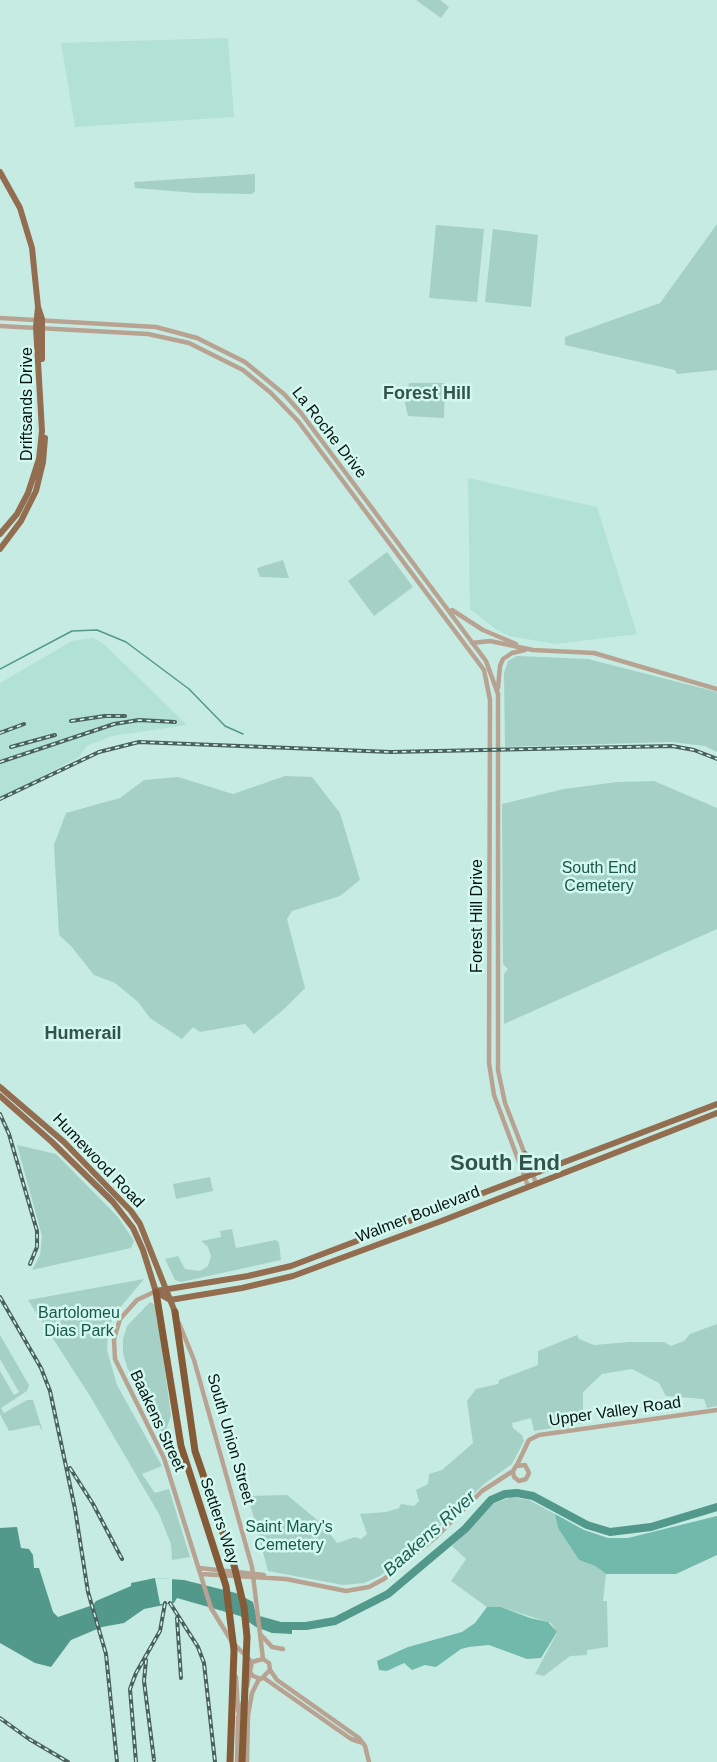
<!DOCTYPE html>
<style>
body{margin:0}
canvas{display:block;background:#c6ebe2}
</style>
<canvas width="717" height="1762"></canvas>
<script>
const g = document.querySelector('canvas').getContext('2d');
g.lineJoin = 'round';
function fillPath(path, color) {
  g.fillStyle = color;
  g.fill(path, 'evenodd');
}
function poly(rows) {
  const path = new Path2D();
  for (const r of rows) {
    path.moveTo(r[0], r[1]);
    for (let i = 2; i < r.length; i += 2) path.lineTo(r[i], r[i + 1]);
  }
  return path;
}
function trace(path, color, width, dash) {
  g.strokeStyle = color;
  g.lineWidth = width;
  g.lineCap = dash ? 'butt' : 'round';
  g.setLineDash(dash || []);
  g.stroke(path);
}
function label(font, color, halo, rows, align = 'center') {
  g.font = font + ' Helvetica,sans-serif';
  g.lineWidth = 5;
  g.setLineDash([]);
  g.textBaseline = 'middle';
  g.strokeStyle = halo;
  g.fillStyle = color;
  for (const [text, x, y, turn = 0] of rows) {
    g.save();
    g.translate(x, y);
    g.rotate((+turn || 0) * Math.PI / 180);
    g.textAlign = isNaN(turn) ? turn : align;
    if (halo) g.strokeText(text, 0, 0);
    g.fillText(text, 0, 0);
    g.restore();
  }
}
const built = poly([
 [228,38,234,117,75,127,61,43],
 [468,478,597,507,637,634,556,644,509,636,497,630,470,609],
 [93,638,104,644,187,725,112,736,87,746,79,757,0,798,0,683,72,641]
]);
const green = poly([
 [416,0,440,0,449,7,441,18],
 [255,174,255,191,252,194,196,193,135,188,134,182],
 [717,224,717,370,677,374,675,370,565,345,565,337,660,303],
 [436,225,484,229,477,302,429,298],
 [493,229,538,235,531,307,485,302],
 [409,383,445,383,444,418,408,416,405,403],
 [387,552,413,587,374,616,348,581],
 [283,560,289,578,260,577,257,569,260,567],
 [517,656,588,659,717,692,717,752,705,746,671,742,505,747,504,673,508,661],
 [285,776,312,777,340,813,360,880,340,896,292,911,287,919,305,988,283,1010,254,1034,245,1024,200,1032,193,1027,182,1039,150,1018,138,1002,115,983,94,975,71,946,59,935,54,845,66,813,120,798,144,780,178,777,233,794],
 [654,781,717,808,717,929,504,1024,504,974,508,969,503,964,502,804,564,789,617,782],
 [17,1145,56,1154,118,1217,134,1241,131,1248,32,1270,40,1255,42,1236],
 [210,1177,213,1191,176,1199,173,1184],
 [232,1229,236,1248,276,1240,279,1243,281,1260,181,1282,175,1280,165,1259,178,1256,185,1269,200,1271,208,1266,211,1256,208,1247,201,1241,221,1237,220,1231],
 [144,1279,113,1316,108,1333,107,1350,117,1385,162,1466,142,1474,155,1493,169,1489,190,1557,172,1560,171,1544,159,1514,90,1396,28,1300],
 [150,1302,156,1305,171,1415,167,1427,169,1452,127,1367,123,1353,123,1339,127,1326],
 [717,1324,717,1406,707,1408,704,1399,666,1396,659,1383,632,1369,602,1374,583,1392,583,1423,534,1431,531,1418,512,1423,513,1428,522,1435,524,1441,512,1464,484,1484,452,1516,380,1576,364,1583,343,1585,268,1571,248,1496,287,1495,322,1524,337,1543,355,1537,361,1539,367,1534,360,1514,386,1512,399,1508,401,1504,414,1506,419,1501,416,1490,428,1484,429,1474,442,1470,473,1443,467,1401,476,1389,498,1384,499,1380,538,1365,538,1351,577,1335,579,1339,594,1345,630,1342,664,1342,671,1346,684,1341,690,1334],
 [0,1335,29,1385,27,1391,1,1408,4,1413,27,1400,33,1400,43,1432,39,1425,9,1431,0,1414,0,1371,14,1395,19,1392,0,1359],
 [511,1497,529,1500,555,1514,558,1528,579,1560,595,1566,606,1574,603,1601,607,1601,608,1647,587,1650,587,1655,570,1656,544,1676,535,1674,557,1633,551,1623,501,1607,487,1607,451,1581,466,1559,452,1546,493,1504]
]);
const forest = poly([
 [555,1514,584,1530,608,1538,628,1538,717,1516,717,1555,676,1574,606,1574,595,1566,579,1560,558,1528],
 [487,1607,501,1607,530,1618,548,1622,557,1632,541,1658,527,1659,489,1645,469,1647,461,1649,436,1667,425,1665,412,1670,404,1663,387,1671,379,1670,377,1661,408,1647,462,1632,475,1623]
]);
const water = poly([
 [17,1527,21,1548,29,1549,33,1555,34,1568,39,1568,53,1612,58,1617,93,1605,96,1601,131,1586,131,1583,155,1578,184,1580,236,1593,253,1602,256,1615,292,1625,292,1634,272,1633,256,1627,240,1616,177,1598,174,1603,144,1609,124,1623,102,1627,71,1640,51,1667,35,1663,0,1643,0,1528]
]);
const pier = poly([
 [155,1578,172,1579,172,1603,160,1604]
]);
const stream = poly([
 [0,669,72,631,97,630,126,642,189,689,225,726,243,734]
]);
const river = poly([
 [280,1626,306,1626,335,1621,388,1594,465,1529,491,1500,505,1494,517,1493,533,1496,587,1525,610,1532,651,1527,717,1507]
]);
const minor = poly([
 [0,318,156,327,197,338,245,362,284,394,301,413,486,661,498,694,498,1070,505,1103,536,1183],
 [0,326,148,334,189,343,243,370,271,393,298,421,484,670,490,700,489,1063,494,1095,528,1186],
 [452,610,483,630,516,644],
 [472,643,490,641,533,650,594,653,717,689],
 [498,688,500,666,503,659,512,653,525,650],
 [156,1291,137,1300,120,1319,114,1339,115,1359,164,1458,211,1608,232,1642,252,1662],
 [179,1323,194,1360,252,1567,263,1659],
 [517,1465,529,1440,539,1435,717,1410],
 [199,1568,264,1575],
 [201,1574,286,1579,346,1591,369,1587,384,1579,436,1537,482,1491,513,1471,516,1466,525,1465,529,1473,526,1479,519,1481,514,1477,513,1471],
 [262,1636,272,1647,283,1649],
 [270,1670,277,1680,359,1738,365,1746,369,1762],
 [250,1672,253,1676,261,1679,270,1670,269,1663,263,1659,252,1662],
 [236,1677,238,1711],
 [264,1678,351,1739,363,1743],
 [247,1686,252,1662],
 [237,1762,238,1717,243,1702],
 [247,1762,248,1715,252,1693,259,1679]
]);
const major = poly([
 [0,172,20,208,32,248,38,307,36,327,42,431,39,459,28,493,17,514,0,534],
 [38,307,42,319,42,359],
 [0,549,21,521,36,491,43,462,45,438],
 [0,1087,64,1142,131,1211,140,1224,175,1312],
 [0,1096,52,1142,113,1202,133,1228,143,1250,156,1292,170,1300,242,1288,293,1276,444,1220,717,1113],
 [525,1154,537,1164,551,1164],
 [156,1291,248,1276,291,1266,717,1104]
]);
const highway = poly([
 [156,1292,181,1446,226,1586,234,1650,230,1762],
 [175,1312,195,1451,234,1565,244,1607,247,1637,242,1762]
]);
const rail = poly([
 [71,721,105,716,125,716],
 [0,733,24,724],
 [11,747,55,735],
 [0,762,114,724,139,720,175,722],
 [0,799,99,752,139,742,391,752,672,746,694,750,717,759],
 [0,1114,9,1134,37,1231,37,1247,30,1264],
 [0,1297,41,1368,50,1391,75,1509,88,1592,106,1654,117,1762],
 [70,1468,93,1504,122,1559],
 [170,1603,198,1647,204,1663,215,1762],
 [177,1618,181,1678],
 [146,1660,144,1681,154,1760],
 [0,1718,29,1739,68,1762],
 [136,1762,130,1689,136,1673,160,1631,165,1603]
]);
const streetNames = [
 ["Driftsands Drive",28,404,-90],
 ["La Roche Drive",329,433,52],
 ["Forest Hill Drive",478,916,-90],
 ["Humewood Road",98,1161,46],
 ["Walmer Boulevard",418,1215,-21],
 ["Upper Valley Road",615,1412,-8],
 ["Baakens Street",157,1421,65],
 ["South Union Street",230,1439,74],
 ["Settlers Way",219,1521,71]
];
const parkNames = [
 ["South End",599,869],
 ["Cemetery",599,887],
 ["Bartolomeu",79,1314],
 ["Dias Park",79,1332],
 ["Saint Mary's",289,1528],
 ["Cemetery",289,1546]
];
const neighbourhoodNames = [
 ["Forest Hill",427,394],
 ["Humerail",83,1034]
];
const waterNames = [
 ["Baakens River",430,1534,-42]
];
const districtNames = [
 ["South End",505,1164]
];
fillPath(built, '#b2e1d6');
fillPath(green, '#a5d0c6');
fillPath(forest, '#71b9aa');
fillPath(water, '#52998b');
fillPath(pier, '#c6ebe2');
trace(stream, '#52998b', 1.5);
trace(river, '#52998b', 8);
trace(minor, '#b8a392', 4.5);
trace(major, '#936d50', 6);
trace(highway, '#855a37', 7);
trace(rail, '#4b615c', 4);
trace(rail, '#d3f8ef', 1.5, [4.5]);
label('16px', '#071512', '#d3f8ef', streetNames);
label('16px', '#1a574c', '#d3f8ef', parkNames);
label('bold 18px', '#32534c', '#d3f8ef', neighbourhoodNames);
label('italic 18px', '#225d53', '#d3f8ef', waterNames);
label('bold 22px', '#32534c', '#d3f8ef', districtNames);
</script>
